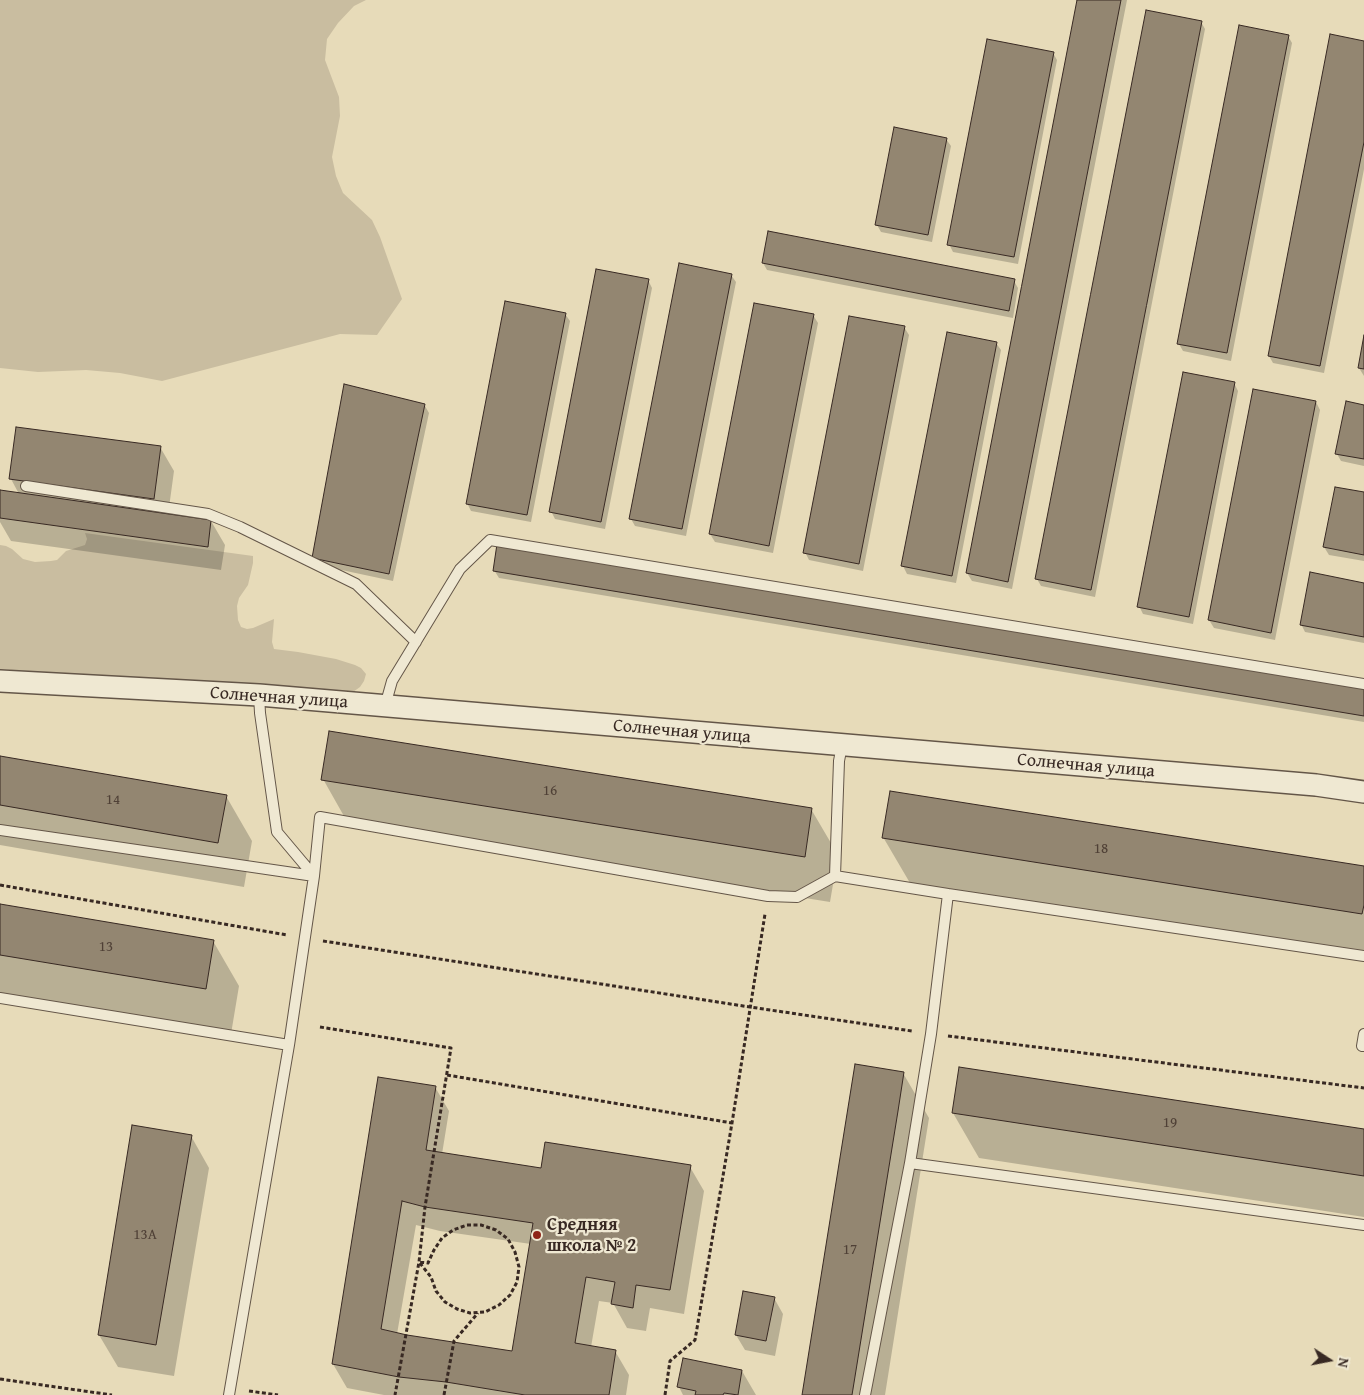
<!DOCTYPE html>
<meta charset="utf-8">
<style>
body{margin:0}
#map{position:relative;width:1364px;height:1395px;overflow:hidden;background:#e7dbb9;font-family:"Gentium Book Plus",serif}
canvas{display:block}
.north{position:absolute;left:1304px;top:1335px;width:50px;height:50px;-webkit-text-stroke:4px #efe8d2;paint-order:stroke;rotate:101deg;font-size:14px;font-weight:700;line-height:20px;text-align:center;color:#382923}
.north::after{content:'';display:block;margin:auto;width:18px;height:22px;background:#382923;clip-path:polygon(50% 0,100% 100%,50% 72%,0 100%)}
</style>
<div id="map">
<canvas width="1364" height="1395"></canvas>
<div class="north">N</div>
</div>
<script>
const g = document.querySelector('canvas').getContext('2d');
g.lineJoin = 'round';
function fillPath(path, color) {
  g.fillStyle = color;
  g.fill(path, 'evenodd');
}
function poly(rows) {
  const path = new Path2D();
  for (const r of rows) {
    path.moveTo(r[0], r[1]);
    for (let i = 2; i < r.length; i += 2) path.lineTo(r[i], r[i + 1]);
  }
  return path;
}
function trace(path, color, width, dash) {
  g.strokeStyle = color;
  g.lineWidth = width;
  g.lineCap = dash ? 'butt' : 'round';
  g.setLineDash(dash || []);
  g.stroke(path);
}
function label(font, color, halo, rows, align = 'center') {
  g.font = font + ' "Gentium Book Plus",serif';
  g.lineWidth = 4.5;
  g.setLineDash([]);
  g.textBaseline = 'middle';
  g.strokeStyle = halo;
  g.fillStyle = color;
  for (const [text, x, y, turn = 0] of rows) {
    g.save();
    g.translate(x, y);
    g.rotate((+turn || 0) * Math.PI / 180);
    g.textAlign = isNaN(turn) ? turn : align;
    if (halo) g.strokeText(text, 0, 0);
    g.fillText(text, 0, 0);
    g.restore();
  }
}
const green = poly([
 [0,0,366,0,354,6,338,23,327,39,325,60,339,97,340,116,332,157,336,176,343,193,372,220,380,237,402,299,377,335,340,334,162,381,120,373,86,370,38,372,0,368],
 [85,533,253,556,253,563,248,585,239,598,237,606,238,620,241,627,247,629,253,628,274,619,272,642,274,649,298,652,336,659,355,665,361,668,366,674,364,681,360,687,353,692,346,695,332,697,0,669,0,545,6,546,12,549,23,559,35,562,51,561,57,560,66,551,85,545,87,539]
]);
const shadow = poly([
 [1079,0,1127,0,1012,589,972,581,967,573],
 [1201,22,1205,29,1095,597,1041,586,1037,579],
 [1288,36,1292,43,1231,361,1183,351,1179,344],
 [1364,42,1364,169,1324,373,1273,363,1269,356],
 [1053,53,1057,60,1018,264,953,252,949,244],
 [946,139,951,146,932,242,881,232,877,225],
 [763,263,1014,281,1018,288,1013,318,767,270],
 [731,275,736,282,686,536,635,526,631,519],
 [648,280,652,288,605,529,555,519,551,511],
 [565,314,570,321,531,522,471,511,467,503],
 [813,315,818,323,773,553,715,542,710,534],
 [904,327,909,335,863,571,809,560,805,552],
 [1364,342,1364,376,1359,368],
 [996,343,1001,350,956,583,907,574,903,566],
 [1234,383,1238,391,1193,624,1143,614,1139,606],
 [1316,402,1320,410,1275,640,1214,628,1209,620],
 [425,406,429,413,393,581,318,565,313,557],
 [1364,406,1364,466,1341,461,1337,454],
 [160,447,174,471,168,515,211,521,225,545,221,570,11,541,0,522,0,494,19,494,11,479],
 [1364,493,1364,561,1329,555,1324,547],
 [494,570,1364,690,1364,722,499,578],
 [1364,584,1364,643,1305,632,1301,624],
 [0,757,226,796,252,841,244,887,0,845],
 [323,779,811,809,838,855,830,902,349,825],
 [883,837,1364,868,1364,955,910,883],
 [0,905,213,941,239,986,231,1034,0,995],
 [903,1073,929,1118,885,1395,803,1395],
 [435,1087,449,1111,442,1154,542,1170,690,1167,704,1191,684,1314,650,1308,646,1331,627,1328,613,1303,599,1301,591,1347,615,1351,629,1375,626,1395,384,1395,347,1388,333,1364],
 [416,1225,440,1231,531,1244,513,1352,397,1334],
 [953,1113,1364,1130,1364,1217,979,1158],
 [191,1136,209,1168,174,1376,118,1367,99,1335],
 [774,1298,783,1314,775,1356,745,1350,736,1335],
 [742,1371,756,1395,683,1395,679,1387]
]);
const building = poly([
 [1077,0,1121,0,1008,582,966,573,1077,0],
 [1146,10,1202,21,1091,590,1035,579,1146,10],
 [1239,25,1289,35,1227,353,1177,344,1239,25],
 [1330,34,1364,41,1364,142,1320,366,1268,356,1330,34],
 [987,39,1054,52,1014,257,947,245,987,39],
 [894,127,947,138,928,235,875,225,894,127],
 [768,231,1015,279,1009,311,762,263,768,231],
 [679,263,732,274,682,529,629,519,679,263],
 [596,269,649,279,601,522,549,512,596,269],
 [505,301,566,313,527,515,466,504,505,301],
 [754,303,814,314,769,546,709,534,754,303],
 [849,316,905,326,859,564,803,553,849,316],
 [947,332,997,342,952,576,901,566,947,332],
 [1364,335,1364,369,1358,368,1364,335],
 [1183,372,1235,382,1189,617,1137,607,1183,372],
 [344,384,425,404,389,574,312,558,344,384],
 [1253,389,1316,401,1271,633,1208,620,1253,389],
 [1346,401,1364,405,1364,459,1335,454,1346,401],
 [16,427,161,446,154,499,9,479,16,427],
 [1335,487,1364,492,1364,555,1323,547,1335,487],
 [0,490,211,520,208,547,0,518,0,490],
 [497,544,1364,689,1364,716,493,571,497,544],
 [1310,572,1364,583,1364,637,1300,625,1310,572],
 [329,731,812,808,805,857,321,780,329,731],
 [0,756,227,795,218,843,0,805,0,756],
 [890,791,1364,866,1364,905,1362,914,882,838,890,791],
 [0,904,214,940,206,989,0,955,0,904],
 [855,1064,904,1072,898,1111,852,1395,802,1395,855,1064],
 [959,1067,1364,1129,1364,1176,952,1113,959,1067],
 [378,1077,436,1086,426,1150,541,1168,545,1142,691,1165,670,1290,636,1285,633,1308,611,1304,615,1282,586,1277,575,1343,616,1350,609,1395,525,1395,446,1382,399,1377,332,1364,378,1077],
 [402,1201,425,1207,533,1223,512,1351,407,1335,381,1329,402,1201],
 [132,1125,192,1135,156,1345,98,1335,132,1125],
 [743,1291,775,1297,766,1341,735,1335,743,1291],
 [683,1358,742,1370,738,1395,724,1393,723,1395,695,1395,696,1391,677,1387,683,1358]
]);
const path = poly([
 [0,885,287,935],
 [323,941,750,1007,912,1031],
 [320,1027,451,1048,425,1207,419,1262,395,1395],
 [948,1036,1364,1088],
 [447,1075,732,1123],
 [467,1225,481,1225,496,1230,508,1239,515,1252,519,1267,517,1282,510,1295,499,1305,485,1312,470,1313,457,1309,445,1302,436,1291,431,1277,419,1262,428,1263,434,1250,442,1238,453,1230,467,1225],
 [0,1379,112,1395],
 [249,1391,278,1395],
 [444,1395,454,1341,478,1313],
 [665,1395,670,1361,695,1340,732,1123,765,914]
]);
const service = poly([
 [26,486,208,514,240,527,356,584,416,642],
 [385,706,392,681,460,569,490,540,1364,684],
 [842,745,839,761,835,876,948,894,931,1034,910,1163,1364,1225],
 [0,830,314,876,320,817,768,896,797,897,835,876],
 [948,894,1364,956],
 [0,998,289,1045],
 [1364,1034,1362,1046,1364,1046],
 [229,1395,289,1045,314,876,277,832,260,713,259,695],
 [865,1395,910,1163]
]);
const minor = poly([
 [0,681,259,695,1316,785,1364,792]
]);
const markers = [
 [537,1235,5,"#8f2418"]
];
const numberNames = [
 ["16",550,791],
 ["14",113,800],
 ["18",1101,849],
 ["13",106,947],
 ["19",1170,1123],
 ["13А",145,1235],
 ["17",850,1250]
];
const streetNames = [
 ["Солнечная улица",279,698,4],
 ["Солнечная улица",682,732,5],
 ["Солнечная улица",1086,766,5]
];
const poiNames = [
 ["Средняя",547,1225],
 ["школа № 2",547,1246]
];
fillPath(green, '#c9bda0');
fillPath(shadow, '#0003');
fillPath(building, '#938671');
trace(building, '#382923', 1);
trace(service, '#645648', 12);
trace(minor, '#645648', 24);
trace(path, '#382923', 3, [4, 2.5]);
trace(service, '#efe8d2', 10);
trace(minor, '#efe8d2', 21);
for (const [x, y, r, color] of markers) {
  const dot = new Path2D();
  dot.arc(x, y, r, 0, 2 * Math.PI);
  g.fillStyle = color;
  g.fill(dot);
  trace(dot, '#efe8d2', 2);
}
label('15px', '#4f4036', null, numberNames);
label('18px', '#382923', '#efe8d2', streetNames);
label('bold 18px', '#382923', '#efe8d2', poiNames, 'left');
</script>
